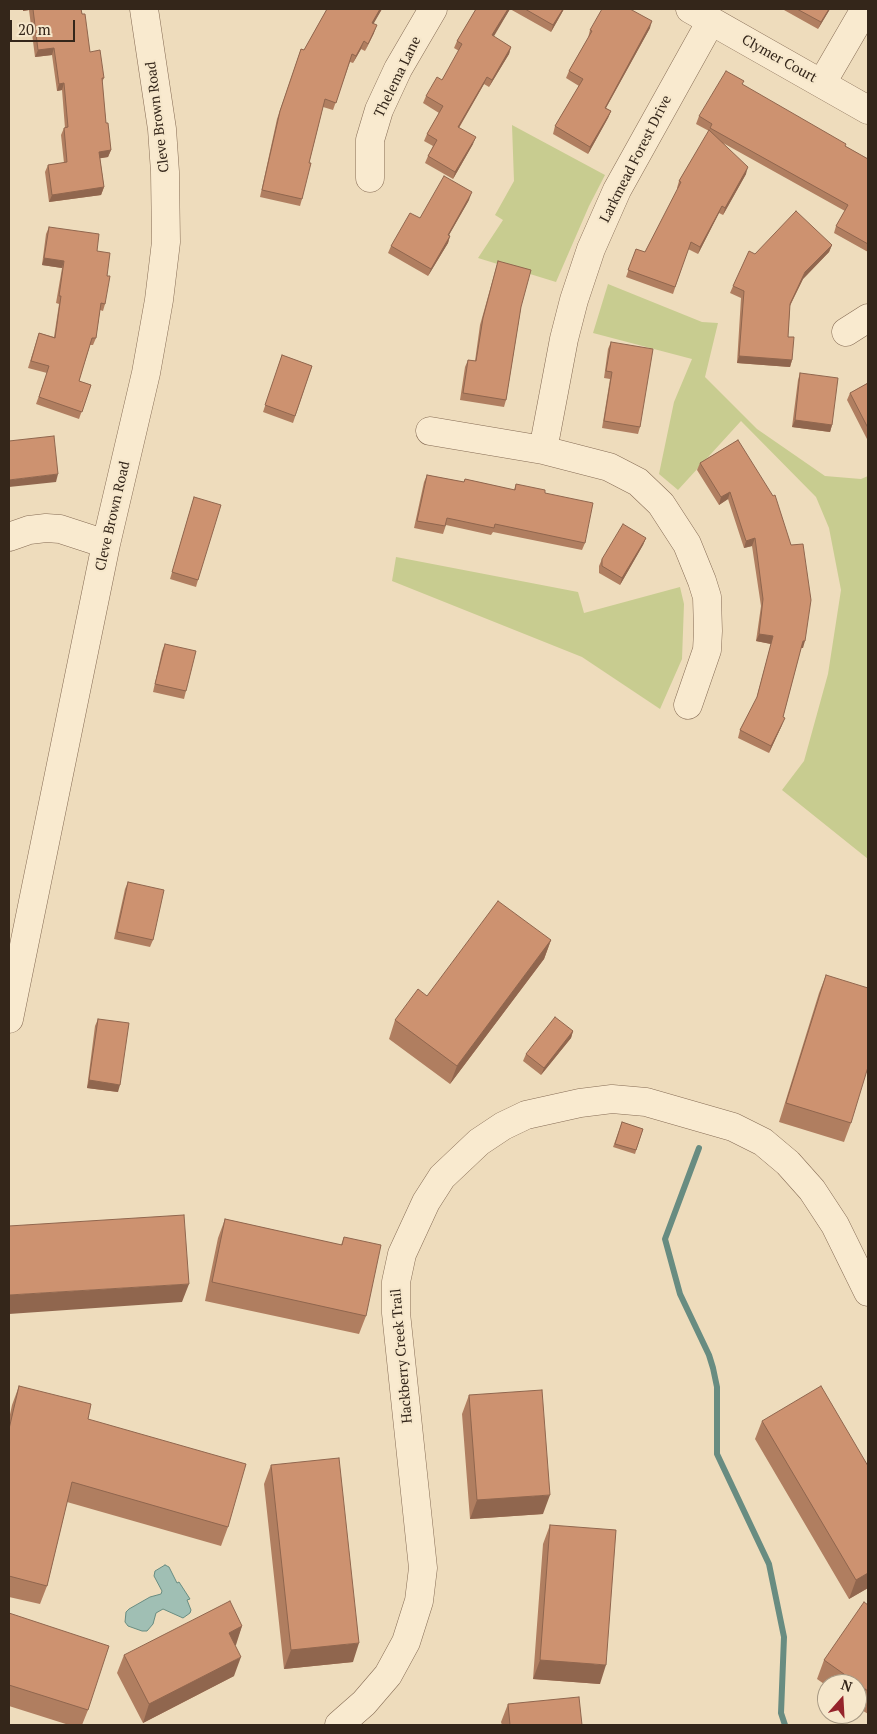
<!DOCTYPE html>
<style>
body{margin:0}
#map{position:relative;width:877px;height:1734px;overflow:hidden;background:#eedcbc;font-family:"PT Serif",serif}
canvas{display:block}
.frame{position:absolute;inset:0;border:10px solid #34261a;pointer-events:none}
.north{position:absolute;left:817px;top:1674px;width:50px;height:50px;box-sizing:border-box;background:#f6e7cb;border:1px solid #a89a84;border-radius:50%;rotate:19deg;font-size:14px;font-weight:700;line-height:20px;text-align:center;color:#34261a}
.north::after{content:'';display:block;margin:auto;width:18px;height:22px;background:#95242b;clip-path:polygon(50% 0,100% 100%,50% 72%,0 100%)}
.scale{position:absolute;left:10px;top:20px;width:65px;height:22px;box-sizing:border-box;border:2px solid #34261a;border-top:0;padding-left:6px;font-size:15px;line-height:18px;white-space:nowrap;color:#34261a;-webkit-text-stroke:4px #f6e7cb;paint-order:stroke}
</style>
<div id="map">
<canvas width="877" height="1734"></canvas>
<div class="frame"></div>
<div class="north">N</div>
<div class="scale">20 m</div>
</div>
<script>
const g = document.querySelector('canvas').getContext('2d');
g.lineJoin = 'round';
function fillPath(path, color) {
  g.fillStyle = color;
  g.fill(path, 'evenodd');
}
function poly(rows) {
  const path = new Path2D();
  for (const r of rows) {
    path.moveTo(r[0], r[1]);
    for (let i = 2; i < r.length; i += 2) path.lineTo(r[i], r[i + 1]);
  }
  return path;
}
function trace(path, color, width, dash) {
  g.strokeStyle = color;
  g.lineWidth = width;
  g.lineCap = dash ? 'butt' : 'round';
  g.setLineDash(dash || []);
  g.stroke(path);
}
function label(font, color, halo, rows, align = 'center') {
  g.font = font + ' "PT Serif",serif';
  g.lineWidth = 4.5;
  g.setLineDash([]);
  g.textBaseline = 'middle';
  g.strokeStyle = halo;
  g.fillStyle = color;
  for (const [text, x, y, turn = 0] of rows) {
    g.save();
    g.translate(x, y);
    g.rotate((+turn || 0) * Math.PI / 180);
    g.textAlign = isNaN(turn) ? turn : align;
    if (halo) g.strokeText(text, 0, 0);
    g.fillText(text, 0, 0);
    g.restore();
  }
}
const green = poly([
 [512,125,605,175,589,206,556,282,478,258,503,220,495,215,514,181],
 [608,284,702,322,718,323,705,377,757,429,825,476,861,479,868,476,868,859,782,790,804,761,828,674,841,590,829,528,816,497,741,421,678,490,659,474,674,402,692,359,593,333],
 [396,557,578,592,584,613,680,587,684,604,682,659,660,709,582,657,392,581]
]);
const water = poly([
 [165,1565,169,1567,177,1583,179,1582,190,1599,187,1600,191,1610,190,1613,183,1618,163,1609,156,1613,153,1624,147,1631,142,1631,128,1626,125,1622,126,1612,129,1609,150,1597,161,1594,162,1591,154,1576,155,1571,165,1565]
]);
const stream = poly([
 [699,1148,665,1239,680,1294,709,1355,713,1368,717,1387,717,1454,769,1564,784,1637,781,1713,785,1725]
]);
const minor = poly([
 [690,9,868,110],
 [822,83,865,9],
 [370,178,370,140,379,110,398,69,433,9],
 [846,332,868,318],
 [430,431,543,450,609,467,638,482,661,504,687,544,702,581,707,597,708,631,707,650,688,705],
 [543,450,564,339,574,300,591,249,617,190,711,21],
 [9,537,29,530,46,528,60,529,106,544],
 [9,1019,106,544,146,373,159,300,166,242,165,172,162,129,144,9],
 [339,1725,364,1703,388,1675,406,1642,419,1601,423,1568,396,1313,396,1282,402,1254,426,1202,442,1177,479,1142,503,1126,526,1115,580,1103,612,1099,646,1102,733,1127,763,1142,788,1163,812,1190,835,1225,868,1292]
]);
const wall = poly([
 [23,9,81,9,90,52,104,78,102,82,106,123,111,150,108,157,100,158,104,187,101,195,49,202,45,172,48,165,64,163,61,135,64,128,65,128,62,90,57,91,52,55,35,57,29,10,23,11],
 [327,9,382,9,373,23,374,33,365,51,361,49,353,63,350,62,333,110,323,107,309,163,302,199,300,206,260,197,277,119,301,49,304,50],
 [476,9,510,9,493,36,511,47,509,54,489,87,484,84,459,128,473,144,453,179,425,163,428,156,433,146,424,141,427,134,439,113,423,103,426,96,442,80,459,51,454,48,457,41],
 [510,9,564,9,551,32],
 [785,9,830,9,818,29,784,10],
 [650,28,606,108,611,111,608,118,588,154,553,134,555,126,579,86,566,78,569,71,588,38,590,30],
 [743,85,845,146,868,159,868,252,834,233,836,226,845,211,723,143,746,174,723,215,719,213,698,254,688,249,673,294,626,277,636,249,645,252,678,189,677,188,679,181,709,131,696,124,699,116],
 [469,200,449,235,450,236,448,243,428,276,388,253,391,246,420,218],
 [49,227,97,251,107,276,105,304,103,311,100,310,96,338,93,345,90,345,79,381,91,385,79,419,36,404,47,373,28,368,39,333,54,337,59,304,56,303,62,268,42,265,46,234],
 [832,245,829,252,803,279,790,306,788,337,792,360,790,367,737,363,741,298,730,293,733,286,755,254],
 [498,261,521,307,506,400,504,407,460,400,465,367,468,360,475,361,480,325],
 [611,342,640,427,638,434,602,428,610,379,604,378,608,349],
 [282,355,312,366,293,423,263,412],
 [800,373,832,425,830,432,792,427,798,380],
 [868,383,868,441,847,400,850,393],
 [738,440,803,648,801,648,783,717,782,725,769,753,738,738,740,730,756,700,771,644,756,641,761,606,752,546,744,548,728,499,719,505,697,470,700,463],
 [427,475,464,482,465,479,514,490,516,484,545,493,585,543,582,550,493,532,491,535,446,525,443,534,414,528,424,482],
 [194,497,198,580,196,587,170,579],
 [646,538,643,545,620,585,599,573,599,566,602,559],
 [165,644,186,691,184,699,153,692,162,651],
 [128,882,153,940,150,947,114,939,125,889],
 [551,940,544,959,450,1084,389,1039,395,1020,427,996],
 [826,975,851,1123,844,1142,779,1122,819,993],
 [98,1019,118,1092,87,1088,95,1026],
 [573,1031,571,1038,541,1075,523,1061,526,1054],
 [622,1122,643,1129,635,1154,613,1147],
 [225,1219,341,1245,344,1237,366,1316,359,1334,205,1301,218,1238],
 [19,1386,88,1419,228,1527,221,1546,67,1502,47,1586,40,1604,9,1597,9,1419,12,1405],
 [469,1395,543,1514,470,1519,462,1414],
 [762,1421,868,1466,868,1588,849,1599,755,1439],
 [271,1465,353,1662,284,1669,264,1484],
 [550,1525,600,1684,533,1679,543,1544],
 [868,1605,868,1714,857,1707,857,1684,827,1684,827,1686,817,1679,824,1660],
 [9,1613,88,1710,82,1725,69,1725,9,1706],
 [242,1626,235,1645,234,1676,143,1723,117,1673,124,1655],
 [508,1704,582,1725,502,1725,501,1722]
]);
const shadedWall = poly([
 [23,9,30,9,29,10,23,11],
 [380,9,382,9,370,30,372,23],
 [508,9,510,9,490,43,492,35],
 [563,9,564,9,551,32,553,25],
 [829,9,830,9,818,29,821,22],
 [652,21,650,28,602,115,605,108],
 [377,25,374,33,365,51,368,44],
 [364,41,361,49,353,63,356,56],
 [511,47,509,54,489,87,492,80],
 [54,48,52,55,35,57,38,50],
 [487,77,484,84,455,134,458,127],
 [64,83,62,90,57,91,59,84],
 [611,111,608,118,588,154,590,147],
 [476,137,473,144,453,179,455,172],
 [111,150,108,157,96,159,99,152],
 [748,167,746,174,723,215,725,208],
 [104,187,101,195,49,202,52,195],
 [472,192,469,200,445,242,448,235],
 [722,206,719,213,698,254,700,247],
 [450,236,448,243,428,276,431,269],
 [832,245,829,252,803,279,787,311,805,272],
 [44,258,64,261,62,268,42,265],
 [739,356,792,360,790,367,737,363],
 [795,420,832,425,830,432,792,427],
 [58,474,56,482,9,487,9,480],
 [730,492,728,499,719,505,721,497],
 [646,538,643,545,620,585,622,578],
 [755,538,752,546,744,548,746,541],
 [759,634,773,636,771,644,756,641],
 [803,641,805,641,803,648,800,648],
 [785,718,782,725,769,753,771,746],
 [551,940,544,959,450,1084,457,1066],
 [573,1031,571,1038,541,1075,544,1068],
 [89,1080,120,1085,118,1092,87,1088],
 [189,1284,182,1302,9,1314,9,1295],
 [550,1495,543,1514,470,1519,477,1500],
 [868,1573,868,1588,849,1599,856,1580],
 [242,1626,236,1645,222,1652,229,1633],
 [359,1643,353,1662,284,1669,291,1650],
 [241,1657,234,1676,143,1723,149,1704],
 [540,1660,606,1665,600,1684,533,1679]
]);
const building = poly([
 [33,9,81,9,82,14,85,14,90,52,100,50,104,78,102,78,106,123,108,123,111,150,99,152,104,187,52,195,48,165,67,162,64,128,68,127,64,83,59,84,54,48,38,50,33,9],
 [327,9,380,9,372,23,377,25,368,44,364,41,356,56,352,54,336,103,325,99,309,163,311,163,302,199,262,190,280,111,301,49,304,50,327,9],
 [476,9,508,9,492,35,511,47,492,80,487,77,458,127,476,137,455,172,428,156,437,140,427,134,443,106,426,96,437,77,442,80,462,44,457,41,476,9],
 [525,9,563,9,553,25,525,9],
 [602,9,630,9,652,21,605,108,611,111,590,147,555,126,583,79,569,71,592,31,590,30,602,9],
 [797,9,829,9,821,22,797,9],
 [726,71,744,81,742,84,846,144,845,146,868,159,868,244,836,226,848,205,710,128,712,124,699,116,726,71],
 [709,130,748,167,725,208,722,206,700,247,691,242,675,287,628,270,636,249,645,252,681,182,679,181,709,130],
 [444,176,472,192,448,235,450,236,431,269,391,246,410,213,420,218,444,176],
 [796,211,832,245,805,272,790,304,788,337,794,337,792,360,739,356,744,291,733,286,749,251,755,254,796,211],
 [49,227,99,234,97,251,110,253,107,276,110,276,105,304,101,303,96,338,92,338,79,381,91,385,82,412,39,397,49,366,31,361,39,333,55,338,61,296,59,296,64,261,44,258,49,227],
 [498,261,531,270,521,307,506,400,463,393,468,360,476,361,483,318,498,261],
 [611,342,653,349,640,427,604,421,612,372,606,371,611,342],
 [282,355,312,366,295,416,265,405,282,355],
 [800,373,838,378,832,425,795,420,800,373],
 [868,383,868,428,850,393,868,383],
 [54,436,58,474,9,480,9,441,54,436],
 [738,440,773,496,775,495,791,545,803,544,811,600,805,641,803,641,783,717,785,718,771,746,740,730,757,697,773,636,759,634,763,599,755,538,746,541,730,492,721,497,700,463,738,440],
 [427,475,464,482,465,479,515,490,516,484,545,490,545,493,593,503,585,543,495,524,494,528,447,518,445,526,417,521,427,475],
 [194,497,221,505,198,580,172,572,194,497],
 [623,524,646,538,622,578,602,566,602,559,623,524],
 [165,644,196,651,186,691,155,684,165,644],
 [128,882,164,890,153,940,117,932,128,882],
 [498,901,551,940,457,1066,395,1020,418,989,427,996,498,901],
 [826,975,868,988,868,1067,851,1123,786,1103,826,975],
 [555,1017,573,1031,544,1068,526,1054,555,1017],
 [98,1019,129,1023,120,1085,89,1080,98,1019],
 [622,1122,643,1129,636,1150,615,1144,622,1122],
 [184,1215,189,1284,9,1295,9,1226,184,1215],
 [225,1219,342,1245,344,1237,381,1245,366,1316,212,1282,225,1219],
 [19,1386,91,1404,88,1419,246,1464,228,1527,72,1482,47,1586,9,1576,9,1429,19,1386],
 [821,1386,868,1466,868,1573,856,1580,762,1421,821,1386],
 [542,1390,550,1495,477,1500,469,1395,542,1390],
 [339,1458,359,1643,291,1650,271,1465,339,1458],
 [550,1525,616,1530,606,1665,540,1660,550,1525],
 [230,1601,242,1626,229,1633,241,1657,149,1704,124,1655,230,1601],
 [864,1602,868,1605,868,1691,824,1660,864,1602],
 [9,1613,109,1646,88,1710,9,1685,9,1613],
 [579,1697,582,1725,510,1725,508,1704,579,1697]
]);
const streetNames = [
 ["Clymer Court",779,59,29],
 ["Thelema Lane",398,77,-64],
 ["Cleve Brown Road",158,117,-97],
 ["Larkmead Forest Drive",636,159,-63],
 ["Cleve Brown Road",113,516,-77],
 ["Hackberry Creek Trail",402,1356,-95]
];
fillPath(green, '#c8cc90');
fillPath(water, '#a0bfb4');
trace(water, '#688c81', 1);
trace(stream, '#688c81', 6);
trace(minor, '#866c55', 29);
trace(minor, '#f9eacf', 28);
fillPath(wall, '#b07e60');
fillPath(shadedWall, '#90664e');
fillPath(building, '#cd9270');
trace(building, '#90664e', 1);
label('14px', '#34261a', '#f6e7cb', streetNames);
</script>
